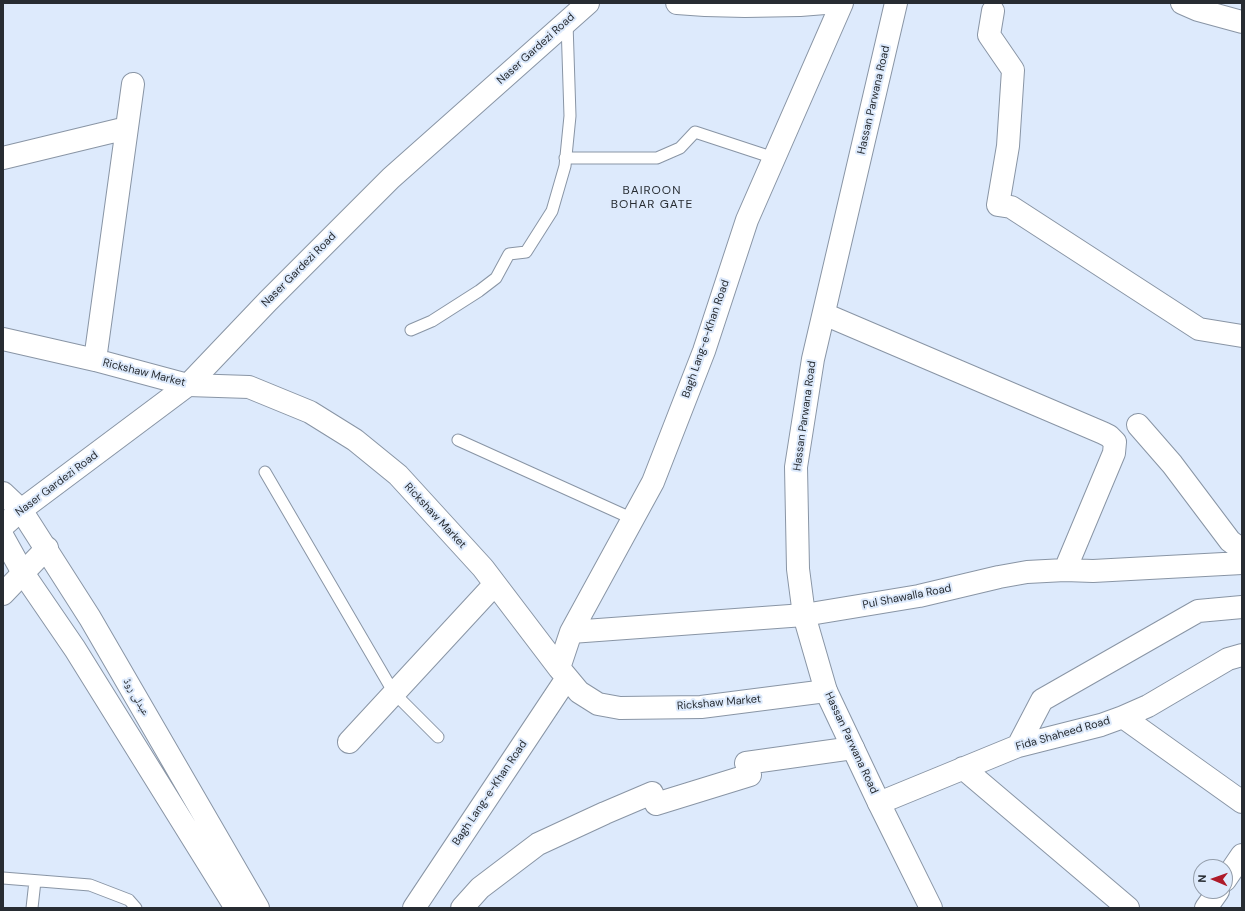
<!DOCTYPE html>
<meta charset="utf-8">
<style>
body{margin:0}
#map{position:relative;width:1245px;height:911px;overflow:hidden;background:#ddeafc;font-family:"DM Sans",sans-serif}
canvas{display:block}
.frame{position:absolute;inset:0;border:4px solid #272c32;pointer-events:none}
.north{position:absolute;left:1193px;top:859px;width:40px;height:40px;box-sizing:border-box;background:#ddeafc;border:1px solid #949eab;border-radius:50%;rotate:272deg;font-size:11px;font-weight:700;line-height:16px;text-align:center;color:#272c32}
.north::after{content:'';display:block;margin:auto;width:14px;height:18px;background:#ae1a2a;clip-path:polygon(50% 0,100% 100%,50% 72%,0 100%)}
</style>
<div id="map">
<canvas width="1245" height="911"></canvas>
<div class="frame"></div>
<div class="north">N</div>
</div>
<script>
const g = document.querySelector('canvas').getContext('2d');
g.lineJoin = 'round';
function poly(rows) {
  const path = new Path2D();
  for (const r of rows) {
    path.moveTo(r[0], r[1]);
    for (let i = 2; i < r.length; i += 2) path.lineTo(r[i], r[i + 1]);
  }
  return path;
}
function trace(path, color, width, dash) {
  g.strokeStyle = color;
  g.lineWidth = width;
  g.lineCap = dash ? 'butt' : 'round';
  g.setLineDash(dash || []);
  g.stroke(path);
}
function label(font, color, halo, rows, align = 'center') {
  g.font = font + ' "DM Sans","Noto Naskh Arabic",sans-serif';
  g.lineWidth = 4;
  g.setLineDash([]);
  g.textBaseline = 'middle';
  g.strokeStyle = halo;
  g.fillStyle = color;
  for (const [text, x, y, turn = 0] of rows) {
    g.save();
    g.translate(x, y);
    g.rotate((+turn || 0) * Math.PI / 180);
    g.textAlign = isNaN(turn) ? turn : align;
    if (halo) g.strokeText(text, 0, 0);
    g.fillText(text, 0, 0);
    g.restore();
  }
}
const lane = poly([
 [565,158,657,158,680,148,695,132,774,158],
 [411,330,432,321,479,291,496,278,509,254,526,252,552,211,565,166,570,116,567,23],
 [458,440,633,519],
 [265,472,394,693,438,737],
 [3,878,90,885,129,900,136,908],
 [32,908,35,881]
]);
const street = poly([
 [1182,3,1198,10,1242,22],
 [993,11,989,35,1013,70,1008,146,998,205,1011,207,1199,329,1242,336],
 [3,158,127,128],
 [824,314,1103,433,1109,436,1115,442,1114,453,1065,570],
 [3,339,95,360,188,385,249,387,310,412,355,440,398,475,483,568,559,668,579,692,598,704,620,708,701,707,826,691],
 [95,360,133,84],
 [1138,425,1172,464,1230,541,1242,550],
 [3,594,47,548],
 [571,632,804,615,919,596,999,577,1027,572,1065,570,1093,571,1242,563],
 [559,668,571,632,653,482,704,351,747,220,842,3],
 [1123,717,1242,802],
 [349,742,495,584],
 [1018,746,1042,700,1198,611,1242,607],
 [963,768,1128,908],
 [879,803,1018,746,1101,725,1123,717,1148,706,1228,659,1242,655],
 [1225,880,1242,855],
 [414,908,567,678],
 [462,908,480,888,538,844,605,813,652,793,656,804,750,775,746,763,853,748],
 [1206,908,1218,891]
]);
const secondary = poly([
 [677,3,705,5,745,6,800,5,825,3],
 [896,3,813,359,796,467,798,569,804,615,826,691,879,803,931,908],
 [3,526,21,510,188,385,268,301,391,178,588,3]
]);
const primary = poly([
 [3,493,21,510,90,618,258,908],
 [3,537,23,573,75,649,236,908]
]);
const streetNames = [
 ["Naser Gardezi Road",536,49,-42],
 ["Hassan Parwana Road",874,100,-77],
 ["Naser Gardezi Road",299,270,-45],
 ["Bagh Lang-e-Khan Road",706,339,-71],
 ["Rickshaw Market",144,373,14],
 ["Hassan Parwana Road",805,416,-82],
 ["Naser Gardezi Road",57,484,-37],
 ["Rickshaw Market",435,516,47],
 ["Pul Shawalla Road",907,597,-11],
 ["عبدلی روڈ",136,697,60],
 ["Rickshaw Market",719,703,-5],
 ["Fida Shaheed Road",1063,734,-16],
 ["Hassan Parwana Road",851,743,65],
 ["Bagh Lang-e-Khan Road",490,793,-56]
];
const neighbourhoodNames = [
 ["BAIROON",652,191],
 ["BOHAR GATE",652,205]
];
trace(lane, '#8995a5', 13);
trace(street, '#8995a5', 24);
trace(secondary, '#8995a5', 24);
trace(primary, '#8995a5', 24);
trace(lane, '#fff', 11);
trace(street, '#fff', 22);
trace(secondary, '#fff', 22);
trace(primary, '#fff', 22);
label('11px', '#272c32', '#ddeafc', streetNames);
g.letterSpacing = '1px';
label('12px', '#272c32', '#ddeafc', neighbourhoodNames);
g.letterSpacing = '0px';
</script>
